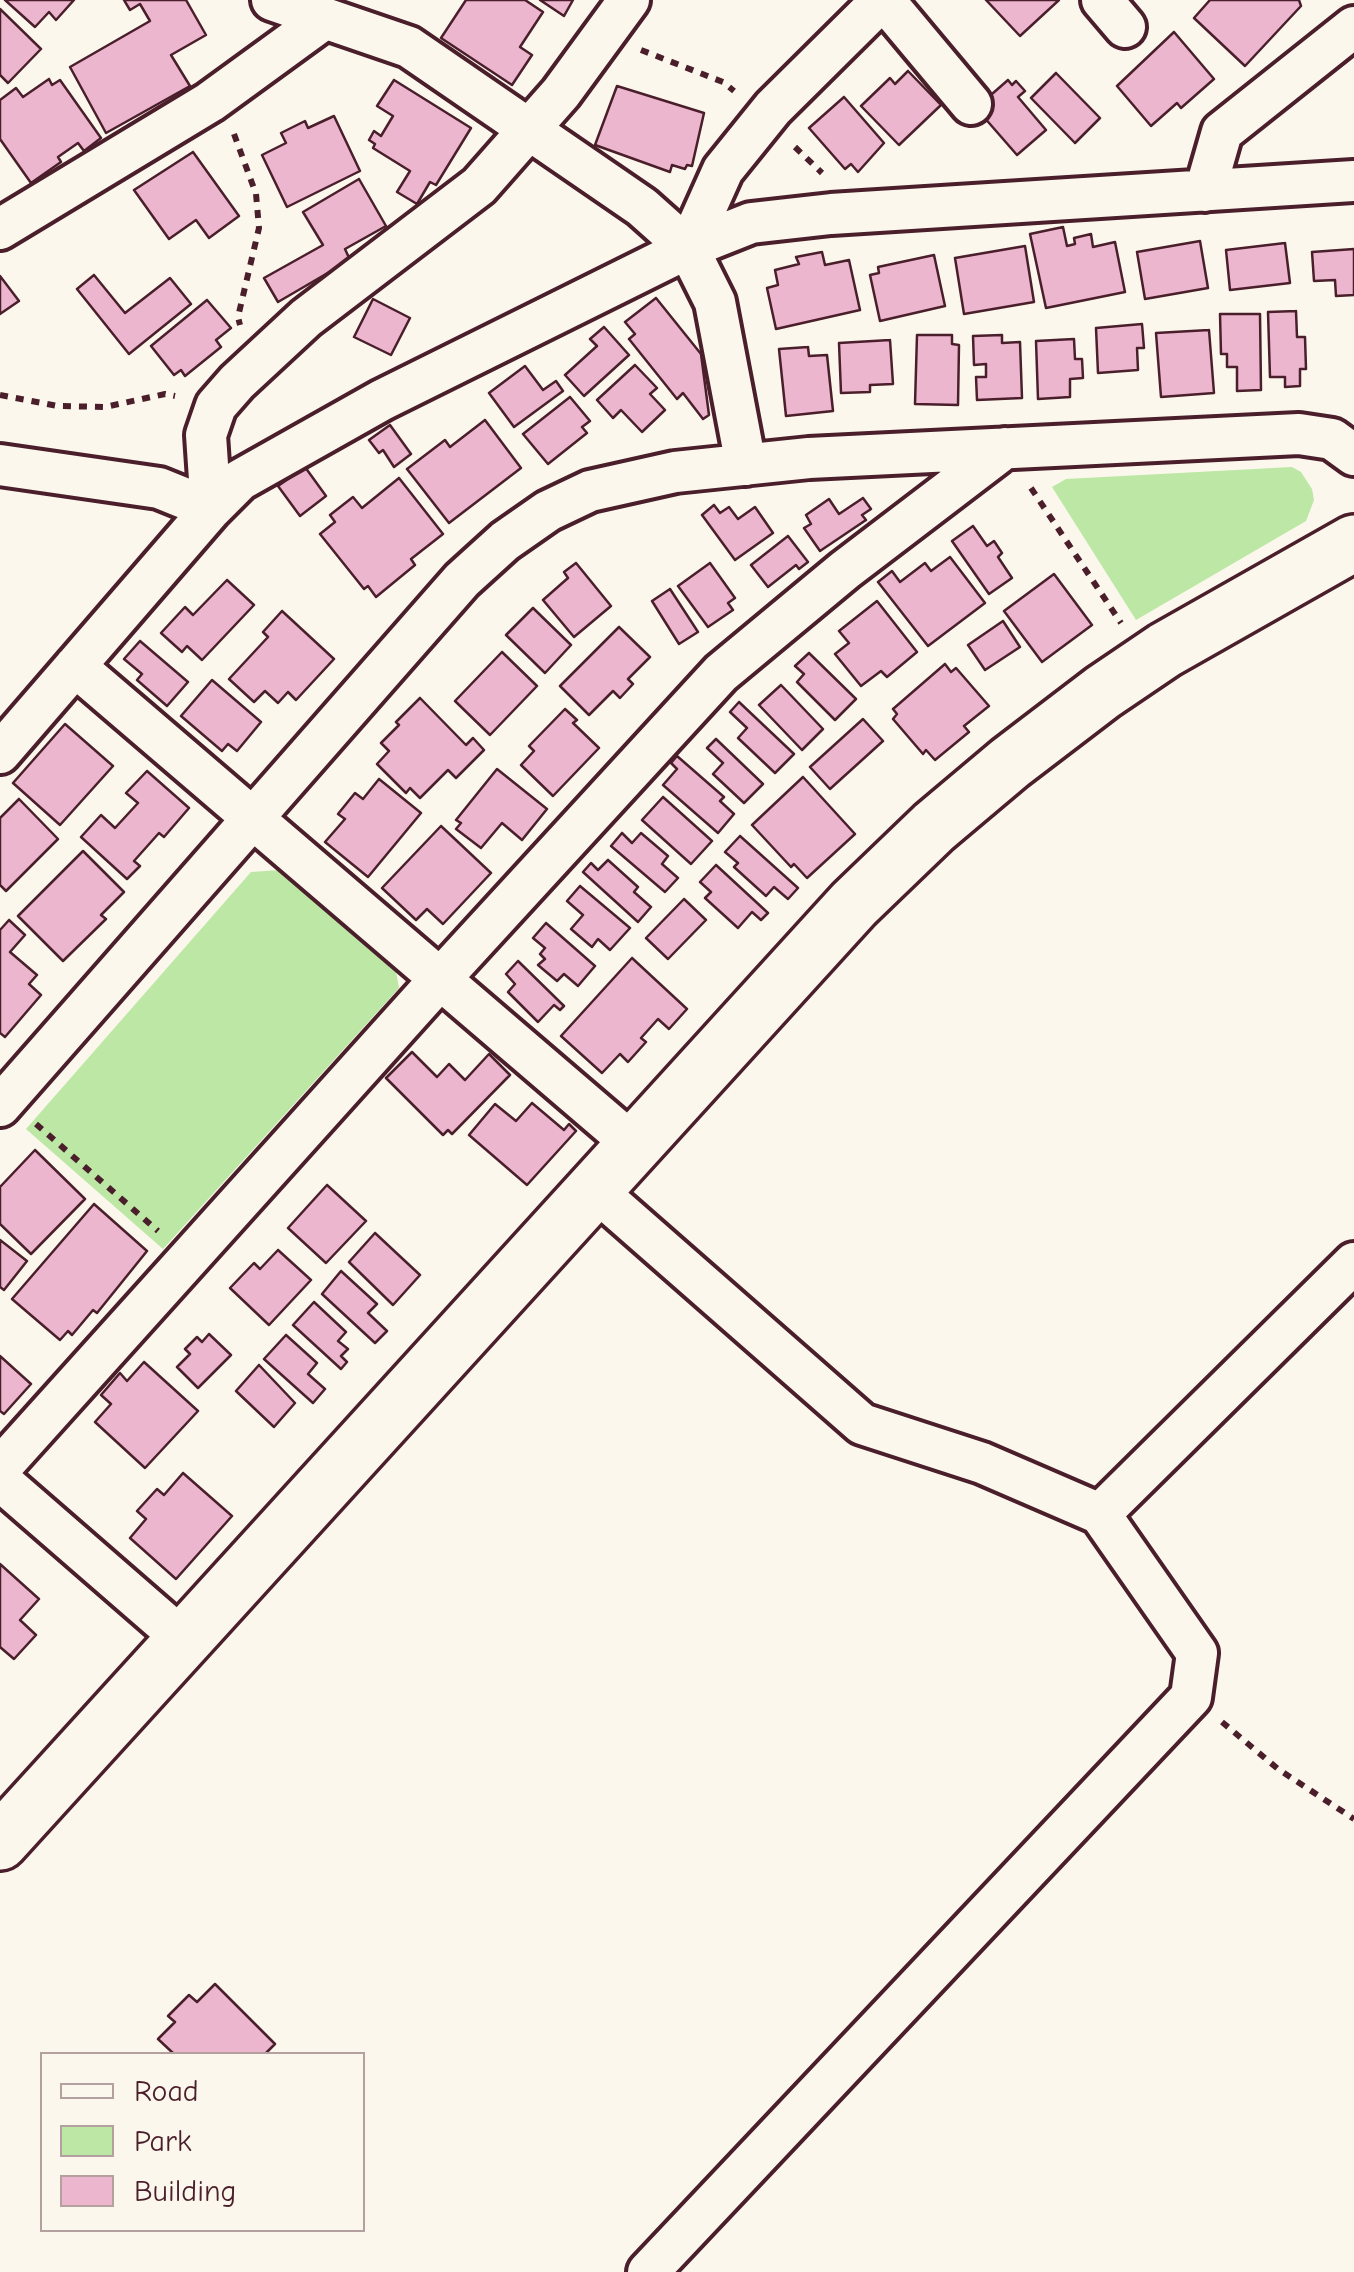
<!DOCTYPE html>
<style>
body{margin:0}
#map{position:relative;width:1354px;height:2272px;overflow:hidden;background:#fbf7ec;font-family:"Comic Neue",sans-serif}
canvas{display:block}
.legend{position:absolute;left:40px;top:2052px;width:325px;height:180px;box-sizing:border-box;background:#fbf7ec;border:2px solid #b4a19f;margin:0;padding:12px 18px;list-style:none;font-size:30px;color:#4a1f2b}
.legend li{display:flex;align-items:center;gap:20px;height:50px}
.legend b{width:50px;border:2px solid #b4a19f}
</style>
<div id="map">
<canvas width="1354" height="2272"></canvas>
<ul class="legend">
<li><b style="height:12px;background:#fbf7ec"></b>Road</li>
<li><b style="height:28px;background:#bce7a4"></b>Park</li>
<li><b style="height:28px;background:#ecb6ce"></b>Building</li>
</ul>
</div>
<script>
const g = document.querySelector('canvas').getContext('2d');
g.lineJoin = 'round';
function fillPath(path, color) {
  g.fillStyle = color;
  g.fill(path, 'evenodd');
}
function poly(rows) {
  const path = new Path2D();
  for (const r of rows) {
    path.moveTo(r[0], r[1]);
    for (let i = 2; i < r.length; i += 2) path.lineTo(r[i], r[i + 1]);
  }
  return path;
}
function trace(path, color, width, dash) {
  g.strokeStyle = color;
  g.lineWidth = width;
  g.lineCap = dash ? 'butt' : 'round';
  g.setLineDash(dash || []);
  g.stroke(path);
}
const green = poly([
 [1292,467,1301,472,1312,489,1314,500,1306,521,1136,620,1052,487,1066,479],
 [280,870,395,966,399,988,163,1249,26,1129,251,872]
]);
const building = poly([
 [5,0,74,0,56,20,49,12,35,27,5,0],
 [124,0,186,0,206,35,171,55,190,86,106,133,70,67,150,21,140,4,130,10,124,0],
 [466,0,525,0,543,12,520,47,532,55,512,85,441,38,466,0],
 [540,0,573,0,564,16,540,0],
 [986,0,1059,0,1020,36,986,0],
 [1210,0,1299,0,1301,6,1245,66,1194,18,1210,0],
 [0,9,41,49,8,83,0,75,0,9],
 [1174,32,1214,79,1181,108,1177,103,1151,126,1117,86,1174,32],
 [908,71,941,105,899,145,861,106,890,78,895,84,908,71],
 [1056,73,1100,118,1075,143,1031,98,1056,73],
 [49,79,52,85,60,80,101,138,84,151,78,143,58,157,61,162,31,183,0,139,0,100,16,88,23,97,49,79],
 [394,80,471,128,436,185,430,182,417,204,397,192,410,171,373,148,375,144,369,140,374,131,381,136,393,116,377,106,394,80],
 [1008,80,1012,85,1016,81,1025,91,1018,97,1046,130,1017,155,976,108,1008,80],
 [617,86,704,113,692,166,687,165,685,169,672,165,670,172,595,145,617,86],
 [844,97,884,143,858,172,851,164,845,169,809,128,844,97],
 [334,116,360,171,287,207,262,155,286,143,281,133,305,121,308,128,334,116],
 [193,152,239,216,209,238,196,220,169,239,134,190,193,152],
 [359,179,386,226,345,249,350,260,278,302,264,278,323,245,303,212,359,179],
 [1063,227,1067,246,1075,244,1074,238,1091,234,1093,247,1115,242,1125,292,1046,308,1030,234,1063,227],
 [1200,241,1208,288,1145,299,1137,252,1200,241],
 [1285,243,1290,283,1230,290,1226,250,1285,243],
 [1025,246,1034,302,964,314,955,258,1025,246],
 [1354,249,1354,295,1336,296,1335,280,1314,281,1312,252,1354,249],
 [822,252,825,265,849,260,860,310,776,329,767,288,778,285,775,270,799,264,796,257,822,252],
 [934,255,945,306,880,321,870,275,879,273,878,267,934,255],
 [94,275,125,313,170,278,191,304,129,354,77,289,94,275],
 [0,276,19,301,0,314,0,276],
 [656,298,701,354,709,415,703,419,683,393,677,399,629,339,635,334,625,322,656,298],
 [373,299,410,318,391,355,354,337,373,299],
 [207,300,231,328,216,340,221,347,185,376,181,370,174,375,151,346,207,300],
 [1296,311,1297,337,1305,337,1306,369,1300,369,1300,386,1285,387,1285,377,1270,377,1268,312,1296,311],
 [1220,314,1260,314,1261,390,1237,391,1237,367,1227,367,1227,354,1221,354,1220,314],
 [1142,324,1144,348,1137,348,1138,370,1098,373,1096,328,1142,324],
 [604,327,629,355,584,396,565,375,597,346,590,339,604,327],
 [1209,330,1214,393,1161,397,1156,333,1209,330],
 [917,335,952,335,952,344,959,345,958,405,915,404,917,335],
 [1002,335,1002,343,1020,342,1022,398,977,400,976,377,986,377,986,364,974,365,973,336,1002,335],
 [1074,339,1075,359,1082,359,1083,378,1070,379,1070,397,1038,399,1036,341,1074,339],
 [890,340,893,384,870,385,870,392,841,393,839,343,890,340],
 [808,347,809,356,827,355,833,411,786,416,779,349,808,347],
 [635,365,657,388,650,394,665,410,642,432,621,410,613,418,597,400,635,365],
 [525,366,543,390,556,381,563,391,514,427,489,393,525,366],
 [570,397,590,421,582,427,587,433,548,464,523,434,570,397],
 [485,420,521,468,449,523,407,469,445,440,450,447,485,420],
 [390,425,411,454,394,467,383,450,379,453,369,440,390,425],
 [305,467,326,496,300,516,278,486,305,467],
 [399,478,443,534,411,559,415,565,376,597,368,586,364,589,320,534,335,522,330,515,353,497,362,508,399,478],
 [863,498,871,509,862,515,866,520,820,551,804,528,811,524,806,515,829,499,839,514,863,498],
 [714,505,720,513,729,507,738,519,755,507,773,533,735,560,702,515,714,505],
 [973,526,987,546,994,541,1002,553,998,557,1012,578,989,594,952,541,973,526],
 [788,536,808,562,799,569,796,565,768,587,751,565,788,536],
 [950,557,985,603,928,646,878,582,892,571,900,582,925,563,931,571,950,557],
 [576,563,611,606,574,637,543,600,568,578,564,572,576,563],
 [710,563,735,598,728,603,733,610,708,627,678,586,710,563],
 [1054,574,1092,625,1042,662,1004,611,1054,574],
 [227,580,254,605,202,660,187,646,182,652,161,633,185,607,193,615,227,580],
 [670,589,698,632,679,644,652,601,670,589],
 [877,601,917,652,887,677,881,671,861,686,835,654,849,643,839,631,877,601],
 [533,608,571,645,545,673,506,635,533,608],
 [282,611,334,659,296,700,288,692,278,703,265,691,254,702,229,679,268,637,263,632,282,611],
 [1003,621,1020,647,985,670,968,645,1003,621],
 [619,627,650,657,628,679,633,684,620,698,613,691,589,715,560,686,619,627],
 [140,641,188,682,167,706,137,680,142,674,124,659,140,641],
 [502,652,537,686,490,735,455,701,502,652],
 [809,653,856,699,835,720,797,682,804,674,795,666,809,653],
 [945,664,951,672,956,668,989,706,964,726,969,732,935,760,926,750,923,754,893,719,897,714,893,709,945,664],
 [212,680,261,722,237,751,228,744,222,751,181,716,212,680],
 [781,685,823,729,802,750,759,705,781,685],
 [420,698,466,745,473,738,484,750,456,778,448,770,420,798,410,788,406,793,377,764,389,751,381,743,399,725,396,722,420,698],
 [739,702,794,754,775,773,738,738,747,728,730,712,739,702],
 [565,709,577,720,573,723,599,748,553,796,521,765,534,751,529,746,565,709],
 [863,719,883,741,830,789,810,767,863,719],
 [65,724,113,766,60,825,13,783,65,724],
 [716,739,763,784,744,803,713,774,723,763,707,748,716,739],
 [677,756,724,797,720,801,734,814,718,833,663,785,677,769,671,763,677,756],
 [497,769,547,809,522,840,502,823,481,848,456,829,461,823,456,820,497,769],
 [147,771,189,808,164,837,159,833,134,861,140,866,127,879,81,837,101,815,115,828,138,803,126,793,147,771],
 [803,777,855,834,807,878,794,864,791,867,752,825,803,777],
 [379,779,421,813,368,877,325,842,345,819,338,814,355,793,363,799,379,779],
 [663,797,712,841,691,864,642,820,663,797],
 [19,799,58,839,6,891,0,885,0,818,19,799],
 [441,826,491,873,443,924,427,909,416,920,382,888,441,826],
 [622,833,632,843,641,833,668,856,662,864,678,878,665,892,611,846,622,833],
 [740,836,798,888,788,899,774,887,766,896,734,867,738,863,725,852,740,836],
 [83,851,124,892,101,915,106,919,63,961,18,916,83,851],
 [608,860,638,887,634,892,651,907,638,922,583,872,591,863,598,870,608,860],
 [716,865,768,913,761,920,752,912,738,928,705,898,711,892,700,882,716,865],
 [580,886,630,928,610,950,598,939,592,947,571,929,583,915,567,901,580,886],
 [684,899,706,920,668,959,646,938,684,899],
 [9,920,25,935,10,952,37,975,29,984,41,995,5,1037,0,1033,0,930,9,920],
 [546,923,595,966,578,986,564,974,557,981,538,965,545,959,540,954,545,948,533,938,546,923],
 [632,958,687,1009,669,1029,658,1019,641,1038,646,1042,628,1062,620,1054,602,1073,561,1036,632,958],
 [518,961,564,1006,560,1010,554,1005,538,1022,508,992,515,984,506,974,518,961],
 [412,1052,437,1077,449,1064,465,1080,489,1054,510,1075,452,1134,448,1130,443,1135,386,1078,412,1052],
 [532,1103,564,1130,569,1124,576,1131,527,1185,469,1135,495,1104,516,1121,532,1103],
 [35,1150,85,1199,31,1254,0,1224,0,1187,35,1150],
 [327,1185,366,1221,326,1263,288,1228,327,1185],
 [94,1204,147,1251,97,1313,93,1310,72,1335,68,1331,60,1340,12,1299,94,1204],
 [375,1233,420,1275,393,1305,349,1262,375,1233],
 [0,1240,27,1261,4,1290,0,1287,0,1240],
 [278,1250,311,1280,269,1325,230,1288,254,1263,260,1269,278,1250],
 [341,1271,377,1304,368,1313,387,1331,375,1343,322,1294,341,1271],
 [314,1302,346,1332,338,1341,348,1349,341,1356,347,1362,341,1369,293,1325,314,1302],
 [209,1334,231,1355,198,1388,177,1367,190,1354,185,1349,197,1337,202,1342,209,1334],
 [286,1335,317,1363,308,1374,325,1389,313,1403,264,1359,286,1335],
 [0,1356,31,1384,4,1414,0,1411,0,1356],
 [144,1362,198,1411,145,1468,95,1422,111,1404,101,1395,120,1373,127,1381,144,1362],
 [259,1365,295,1403,274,1427,236,1391,259,1365],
 [183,1473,232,1516,176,1579,130,1538,146,1519,137,1511,157,1489,164,1495,183,1473],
 [0,1564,39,1599,20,1620,36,1635,14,1659,0,1647,0,1564],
 [215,1984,275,2044,265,2054,174,2054,158,2039,175,2022,168,2016,189,1995,197,2002,215,1984]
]);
const path = poly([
 [641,50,723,82,734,91],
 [234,134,256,194,259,228,238,317,240,325],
 [795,147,822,173],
 [0,395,58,406,105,407,165,394,175,396],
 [1031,488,1121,623],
 [36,1124,158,1231],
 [1222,1722,1278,1769,1354,1819]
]);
const street = poly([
 [272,0,409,47,642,207,688,248,715,302,746,465],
 [884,0,971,104],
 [1102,0,1125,27],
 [1205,191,1222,132,1354,27],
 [0,229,210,102,324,19],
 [688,248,723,170,773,108,882,0],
 [0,465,159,488,211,509,206,435,216,406,237,382,306,318,479,186,561,93,629,0],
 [75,666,634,1145],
 [0,753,211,509,240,480,382,400,688,248,751,223,831,214,1354,181],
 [0,1106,462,580,505,541,548,511,590,491,675,472,809,458,1299,434,1332,439,1354,455],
 [594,1189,862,1424,982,1463,1100,1514,1197,1653,1191,1697,648,2272],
 [0,1468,441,978,721,673,845,570,1005,448],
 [0,1480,184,1640],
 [1100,1514,1354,1263]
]);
const secondary = poly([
 [0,1842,854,904,934,827,1010,763,1103,692,1165,650,1354,543]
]);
fillPath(green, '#bce7a4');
fillPath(building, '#ecb6ce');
trace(building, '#4a1f2b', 2.5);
trace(street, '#4a1f2b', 48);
trace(secondary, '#4a1f2b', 62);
trace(path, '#4a1f2b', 6, [8, 8]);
trace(street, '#fbf7ec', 40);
trace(secondary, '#fbf7ec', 55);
</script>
